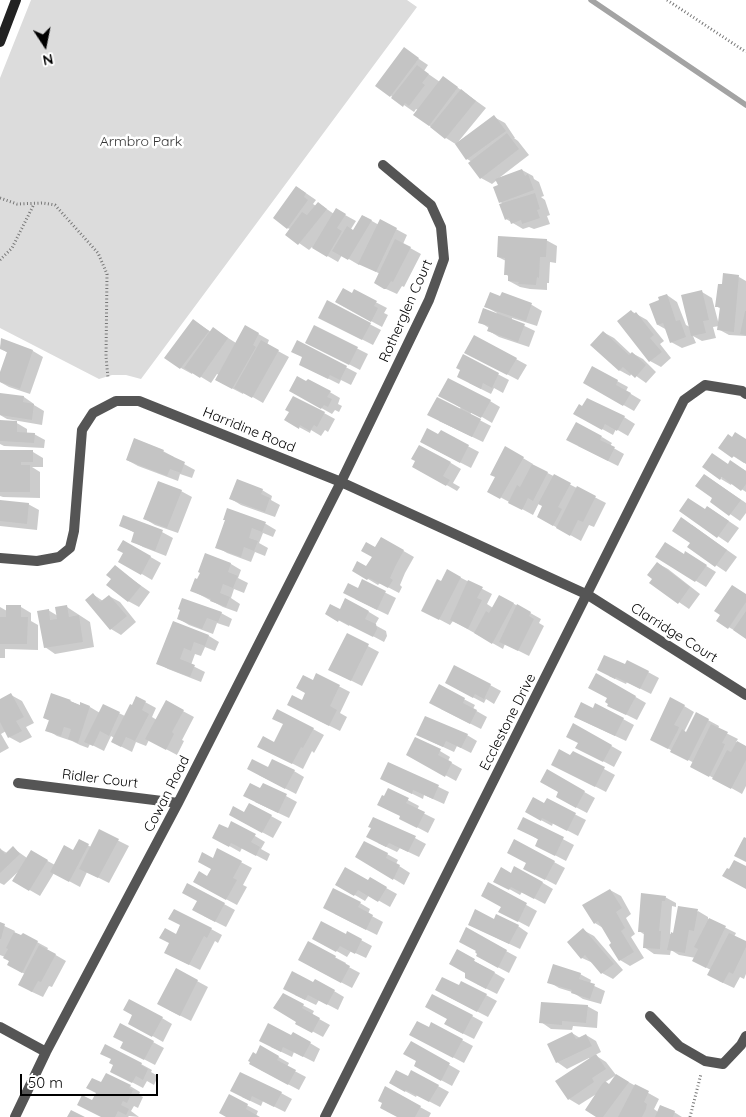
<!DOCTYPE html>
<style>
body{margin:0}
#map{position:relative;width:746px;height:1117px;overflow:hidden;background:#fff;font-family:Quicksand,sans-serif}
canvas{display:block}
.north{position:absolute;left:20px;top:20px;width:50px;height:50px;-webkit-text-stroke:4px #fff;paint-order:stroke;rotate:169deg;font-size:14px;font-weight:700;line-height:20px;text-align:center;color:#000}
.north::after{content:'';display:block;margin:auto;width:18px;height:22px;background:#000;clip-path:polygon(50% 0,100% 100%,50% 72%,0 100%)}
.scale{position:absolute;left:20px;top:1074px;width:138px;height:22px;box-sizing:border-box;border:2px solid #000;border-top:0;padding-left:6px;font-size:15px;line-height:18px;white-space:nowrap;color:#000;-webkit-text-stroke:4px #fff;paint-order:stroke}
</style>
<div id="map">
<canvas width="746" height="1117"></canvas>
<div class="north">N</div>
<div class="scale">50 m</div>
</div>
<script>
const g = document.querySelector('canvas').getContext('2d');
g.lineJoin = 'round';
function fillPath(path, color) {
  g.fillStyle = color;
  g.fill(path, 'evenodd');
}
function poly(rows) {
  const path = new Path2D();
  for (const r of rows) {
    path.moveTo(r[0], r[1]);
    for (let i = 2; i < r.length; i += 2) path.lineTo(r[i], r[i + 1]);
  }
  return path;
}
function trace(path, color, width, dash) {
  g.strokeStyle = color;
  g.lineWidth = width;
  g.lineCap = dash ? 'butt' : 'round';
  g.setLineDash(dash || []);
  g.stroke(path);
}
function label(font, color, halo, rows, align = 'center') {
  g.font = font + ' Quicksand,sans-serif';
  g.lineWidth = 5;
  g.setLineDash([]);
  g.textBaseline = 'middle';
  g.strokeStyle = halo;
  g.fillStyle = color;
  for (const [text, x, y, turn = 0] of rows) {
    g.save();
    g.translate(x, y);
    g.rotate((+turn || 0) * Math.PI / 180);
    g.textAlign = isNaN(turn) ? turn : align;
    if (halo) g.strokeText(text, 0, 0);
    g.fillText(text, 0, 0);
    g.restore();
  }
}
const green = poly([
 [31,0,407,0,417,7,141,379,126,375,112,375,99,379,0,328,0,78]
]);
const shadow = poly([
 [404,49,428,65,424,71,440,82,443,77,486,108,458,142,494,117,505,123,515,138,514,138,518,141,529,155,499,178,522,170,533,176,534,179,539,182,544,196,541,197,545,200,550,215,547,216,550,224,534,229,529,227,523,229,506,219,504,204,500,202,500,186,497,180,492,184,481,178,472,162,467,159,457,145,446,138,415,115,418,110,416,109,414,112,391,96],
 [297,187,316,200,313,204,316,206,318,203,334,214,336,210,356,221,351,229,354,231,363,216,379,225,381,221,407,235,403,244,421,254,404,287,402,286,397,294,386,289,380,274,360,263,359,265,342,255,338,262,312,247,309,250,286,234,290,229,287,228],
 [546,240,557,246,556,263,550,262,549,283,547,283,547,290,530,289,520,287,509,281,510,277,505,274,506,261,498,257],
 [739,277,746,281,746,336,729,335,718,329,719,326,713,327,716,338,702,341,693,336,696,343,682,348,671,342,667,330,658,325,660,301,667,295,677,302,686,325,690,327,702,292,712,298,719,325,721,309,716,306,723,286],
 [354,291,387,308,384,313,388,315,382,327,347,308],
 [502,294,532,305,542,311,537,326,512,318,512,320,535,331,529,347,499,337,489,331,489,328,480,322,497,315,497,313,486,307,501,298],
 [327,302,381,330,373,345,330,323],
 [631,311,647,320,664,341,660,344,671,358,661,367,650,361],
 [193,320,211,332,214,329,236,343,246,327,269,340,267,345,289,357,263,403,244,392,243,394,216,380,219,375,217,374,211,383,193,372,192,374,181,368,166,357],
 [315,327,368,354,360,370,318,348],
 [603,332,614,338,631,354,632,353,643,359,656,372,646,383,632,373,630,376,619,370],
 [2,340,33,351,43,357,30,394,9,387,0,382,0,376,8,353,0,348],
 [298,342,357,373,351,385,341,380,339,384,311,370,303,358],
 [463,356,509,380,503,393,494,388,491,394,469,383],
 [476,358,516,359,527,365,518,380],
 [593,368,628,387,626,391,641,400,634,411,585,383],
 [309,380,340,398,338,404,342,406,339,412,335,410,332,414,291,391,307,383],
 [0,394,24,397,34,404,34,405,44,411,42,425,7,419,0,415],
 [440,395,490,401,500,407,492,423,472,411,470,415,491,426,483,442,439,421,461,408],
 [324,413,335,419,328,432,325,430,321,436,311,430,310,433,286,420],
 [624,417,635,424,628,436,616,429,613,435,586,420],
 [0,422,15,422,27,429,27,434,34,434,45,440,44,448,4,446,0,444],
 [441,432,479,452,471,468,432,448],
 [602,437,612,443,610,446,624,454,618,466,578,446],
 [732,438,746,439,746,462,745,462,744,463,719,447],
 [506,448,533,464,532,465,606,503,594,527,589,525,581,541,538,517,544,506,539,503,533,515,489,491,497,477],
 [0,451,33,452,43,458,43,467,32,467,40,472,40,498,3,497,0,496],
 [163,451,174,457,173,458,195,470,192,478,180,474,178,481,138,466,127,460],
 [731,462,746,471,746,492,732,483,731,485,721,479],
 [451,463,461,469,453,483,460,487,457,491,414,466],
 [705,475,746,503,746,513,740,521,730,514],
 [262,490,272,496,271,500,280,505,275,517,241,505,231,499],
 [181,491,192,497,178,533,155,525,145,519],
 [0,502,28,504,39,510,37,530,0,526],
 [708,507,739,528,728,543,681,511,706,510],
 [228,510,266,524,276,530,273,537,263,533,259,543,268,548,265,556,255,552,251,562,227,553,217,547,226,520],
 [120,525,162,532,173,538,166,556,143,547,132,541,135,533],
 [692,525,737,557,726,572,689,547,692,543],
 [381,538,414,557,405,573,400,585,402,587,399,593,380,583,378,585,353,570,367,568],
 [123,541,161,563,152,580,120,561,125,553],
 [206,555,231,564,241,570,238,578,248,583,244,593,234,589,231,598,240,604,237,612,223,607,191,590,198,581],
 [657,557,695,559,716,572,706,587],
 [657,563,668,569,700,594,689,609,651,583],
 [115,567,150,592,139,607,128,601,113,579],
 [448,571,492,594,487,604,493,608,500,596,541,619,539,623,544,626,529,656,505,644,503,649,453,621,450,625,433,616,442,582],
 [362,581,396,598,388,615,355,599],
 [94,595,103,601,109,596,120,602,136,622,121,635,111,629],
 [746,595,746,637,718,621],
 [0,607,7,611,21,607,31,613,31,621,38,625,38,650,5,649,5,658,0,658],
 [67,607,90,622,94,647,55,654,45,647,48,610,58,616],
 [340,610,369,612,379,618,375,625,386,631,387,636,384,642,350,624,349,626,327,614],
 [221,613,232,619,229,627,217,623,213,634,189,625,179,619],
 [174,622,209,636,219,642,215,651,205,647,201,656,195,654,191,665,205,672,201,682,168,669,157,663],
 [347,635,379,652,362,686,340,675],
 [625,666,648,672,659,678,651,694,627,682,626,684,609,676],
 [596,674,646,703,637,720,619,711,608,698],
 [317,675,350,692,340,713,347,717,340,731,300,711,302,702],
 [490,685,501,691,494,704,486,699,484,703,457,689],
 [439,686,475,705,473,709,487,717,481,729,441,709],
 [11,695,22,701,34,723,26,727,32,737,20,743,9,737,6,731,1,734,9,748,0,753,0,701],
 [671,698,694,712,684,732,687,733,697,714,719,726,718,729,738,739,736,742,746,747,746,786,742,794,692,766,694,763,651,739],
 [70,701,81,706,81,704,90,707,100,713,104,706,125,716,145,702,156,708,152,717,157,720,166,702,194,717,182,740,184,741,177,755,149,740,146,746,136,742,132,752,112,742,114,738,111,736,104,751,90,744,88,748,80,745,72,741,57,736,47,730,50,721,44,718],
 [593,710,623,719,634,725,626,741,575,717],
 [574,725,622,752,614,767,588,753],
 [313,729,324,735,314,753,312,751,303,769,270,752,274,744],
 [467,735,477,741,471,753,457,746,454,752,428,740],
 [440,751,450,757,448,761,462,769,456,781,407,754],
 [389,763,449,792,444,804,424,795,423,799,382,779],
 [268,769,294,771,304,777,296,794,259,775],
 [604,769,615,775,606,792,563,770],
 [547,771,595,798,587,813,568,803],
 [264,784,297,802,289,818,255,802],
 [389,790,419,806,417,810,435,819,428,833,411,824,401,816,385,798],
 [547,800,586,820,578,836,553,823,552,826,537,818],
 [244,813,271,816,282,822,273,838,241,821],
 [523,818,574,845,566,861,547,851,539,840,529,834],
 [228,830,255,836,265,842,261,849,270,854,267,861,242,848,240,852,224,843],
 [99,831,129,846,109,883,87,872,80,887,54,873,40,896,14,881,19,871,4,885,0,883,0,849,7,853,13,848,27,858,31,852,55,865,74,852,80,841,91,847],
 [415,838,426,844,419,857,400,848,397,852,378,843],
 [218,850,252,868,243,885,247,887,237,905,205,888,208,877,212,869,213,859],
 [387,854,398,860,396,864,410,873,404,885,357,857],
 [554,862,565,868,556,885,535,874],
 [512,874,543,883,553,889,545,904,522,892,520,895,495,881],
 [370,879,397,894,390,907,369,895,365,901,336,884,369,882],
 [489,884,537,911,529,927,510,917,502,907],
 [610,890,621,896,631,914,626,918,635,934,631,937,644,958,630,966,620,960,613,944,603,928,595,923],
 [642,895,665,897,676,903,676,907,672,906,670,934,674,934,698,911,708,917,708,919,736,933,734,937,746,943,746,974,744,979,740,977,734,988,719,981,711,970,705,967,696,958,679,955,671,950,670,955,654,954,644,947,645,935,639,931],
 [360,903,370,909,368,914,383,922,377,935,335,914],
 [224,904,235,910,226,927,204,916],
 [495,920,518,926,528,933,520,949,480,930],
 [0,924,15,931,14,933,37,942,48,948,47,950,66,961,52,987,49,986,43,997,30,991,25,974,19,971,5,957,0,955],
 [211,929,222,935,218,943,215,941,200,970,176,958,176,935],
 [583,930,594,936,623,970,613,979,602,973,593,963,582,958],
 [348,933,372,946,366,958,351,951,347,957,314,938,346,935],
 [308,943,346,963,345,965,360,973,352,988,310,966],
 [457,951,505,979,497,994,477,984],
 [506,951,517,957,509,973,488,962],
 [580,974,591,980,590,984,605,991,601,1004,583,999,572,992,559,988,549,982],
 [197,981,208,987,191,1021,169,1010],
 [462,982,497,1001,488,1017,447,996,459,987],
 [334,991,344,997,338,1010,319,1000,316,1005,295,995],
 [283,995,314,1011,312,1015,330,1025,323,1037,308,1029],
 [587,1006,598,1012,597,1028,573,1026,572,1030,551,1029,541,1022],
 [472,1016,483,1022,474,1039,456,1030],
 [162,1018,172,1024,163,1042,130,1023],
 [432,1024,473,1046,464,1063,422,1041],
 [572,1033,580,1038,586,1035,596,1041,601,1052,595,1055,606,1062,616,1075,604,1083,610,1086,616,1075,659,1099,654,1109,658,1112,674,1112,682,1117,599,1117,598,1093,579,1105,569,1099,590,1059,589,1058,567,1069,557,1062],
 [292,1037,310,1043,320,1049,314,1062,294,1052,292,1057,271,1047],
 [124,1042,153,1042,164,1048,155,1065,132,1053],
 [411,1043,460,1071,452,1086,426,1072,418,1061],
 [261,1047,289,1063,287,1067,306,1077,299,1090,261,1070,256,1055],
 [141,1064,152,1070,151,1072,158,1076,154,1085,147,1081,143,1088,122,1077],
 [408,1078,438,1086,449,1092,440,1107,417,1095,416,1097,390,1083],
 [101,1084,130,1086,140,1092,139,1095,143,1097,138,1108,134,1106,131,1111,139,1117,129,1116,128,1117,102,1117,93,1102],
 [281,1093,292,1099,285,1112,263,1101,261,1106,242,1097],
 [229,1096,258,1111,256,1116,258,1117,228,1117],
 [420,1107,431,1113,429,1117,398,1117]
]);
const stream = poly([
 [591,0,746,105]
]);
const building = poly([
 [404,47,419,58,390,97,375,86],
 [417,65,429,74,422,83,425,85,409,106,405,103,403,107,391,98],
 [443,76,458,87,429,126,413,115],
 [461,89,476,101,445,139,430,127],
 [494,115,506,131,466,160,455,144],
 [507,133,519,149,480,179,468,163],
 [522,169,525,176,528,174,534,190,499,203,493,187,498,185,495,179],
 [296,186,306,193,304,197,308,200,287,229,273,218],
 [535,193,540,209,537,210,540,218,522,224,521,220,511,224,509,218,505,220,499,204],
 [318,202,327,209,298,245,285,235,302,212,307,215],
 [336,208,346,214,337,228,342,231,327,257,312,248],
 [362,215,372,220,348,260,332,251,347,226,353,230],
 [380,219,397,228,376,272,358,264],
 [498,236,547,239,546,257,540,257,539,278,537,277,536,285,518,284,519,282,508,281,508,275,504,275,505,258,497,257],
 [395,239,411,247,393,282,391,281,386,289,384,289,374,283],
 [723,273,739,275,734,332,717,330,720,307,715,307,718,284,722,284],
 [343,288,352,293,354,289,377,301,374,306,378,308,371,322,335,302],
 [702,290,709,320,703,321,706,333,691,336,681,295],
 [490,292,500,296,502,292,532,303,526,321,484,307],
 [667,294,676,321,680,320,686,337,670,343,663,323,657,325,649,304,659,300,658,297],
 [327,300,371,323,362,340,318,318],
 [483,308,525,324,518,342,487,331,489,326,478,323],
 [631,310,634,314,636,312,654,335,650,338,662,352,649,362,617,321],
 [745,311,746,311,746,335,740,334],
 [193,319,209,331,180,369,164,358],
 [245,325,259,333,253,345,256,347,232,389,215,380],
 [314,325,358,347,349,365,305,343],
 [213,327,228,338,200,378,184,368],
 [603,331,629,355,632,352,646,365,635,378,623,367,619,371,590,345],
 [474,335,517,358,507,375,464,353],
 [1,338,33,350,20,389,0,382,0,372,7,352,0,349],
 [261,340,279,350,252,398,234,388],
 [297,340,347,366,340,380,330,375,328,379,299,365,302,357,291,352],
 [463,354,499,373,492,388,483,383,481,389,457,377,460,370,456,368],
 [592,366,618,380,616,385,631,393,623,406,583,383],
 [297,376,306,381,308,379,331,391,327,397,332,399,328,407,324,405,321,409,289,391],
 [448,378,491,400,481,418,438,396],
 [0,393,24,396,23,402,34,404,32,420,0,415],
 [293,396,325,412,317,427,314,425,310,431,300,425,299,429,284,420,289,412,285,410],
 [437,397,481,419,472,437,427,415],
 [587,398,625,416,617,431,605,424,602,430,573,414,579,404,582,406],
 [0,420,17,421,17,432,35,433,34,443,0,441],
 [576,422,602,436,600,440,615,447,608,461,566,440],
 [427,428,438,434,441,430,469,445,460,463,420,442],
 [735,432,746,439,746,464,734,456,732,458,718,448,728,434,732,437],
 [134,438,164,450,163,452,185,462,181,473,170,469,167,476,126,460],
 [419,445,451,462,443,476,450,480,446,486,412,467,415,461,411,459],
 [505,446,524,457,500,499,487,492,495,477,490,475],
 [0,450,33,450,33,462,21,462,21,465,30,465,30,492,0,492],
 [712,453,728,464,730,460,746,471,746,484,741,491,722,477,720,480,702,467],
 [532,464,548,472,533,501,528,498,522,510,508,503,517,485,520,487],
 [554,474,571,483,558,507,562,509,553,526,537,517,542,506,538,504],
 [704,474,741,500,729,516,710,502,712,498,695,486],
 [237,479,263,489,261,494,270,498,265,512,229,499],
 [158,481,182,490,167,528,143,519],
 [577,486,596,496,583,522,578,520,570,536,556,528],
 [688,498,705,509,707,506,729,521,717,538,679,511],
 [0,500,29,503,27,524,0,521],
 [227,508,266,522,262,532,252,528,249,538,258,541,254,551,244,547,241,557,215,548,225,520,223,520],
 [123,515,163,530,155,551,131,542,134,532,119,526],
 [681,517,727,550,715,567,687,547,690,543,672,531],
 [381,537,404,550,395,567,390,578,393,580,388,588,369,578,367,580,352,571,357,561,366,566,372,557,361,551,366,542,375,547],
 [123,540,151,556,141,575,118,562,123,553,117,550],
 [665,542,684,554,685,551,707,565,695,582,655,557],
 [205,553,231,563,228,572,238,576,233,588,223,584,220,593,230,597,226,607,210,601,211,599,190,591,195,578,197,579,200,573,198,572],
 [657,562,690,587,678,604,649,583,652,579,647,575],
 [115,565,141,586,128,602,106,585,111,579,106,575],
 [447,569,461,577,439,620,421,611,437,579,441,581],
 [362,579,386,591,377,610,343,593,348,583,358,588],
 [468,580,483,587,477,598,482,600,468,629,450,620],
 [732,585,746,594,746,602,728,629,716,621,720,615,714,611],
 [93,593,100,602,109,595,127,616,110,630,85,600],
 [499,595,514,603,492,644,474,633,486,611,489,613],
 [182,598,222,612,218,622,207,618,202,629,177,619,180,610,178,609],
 [345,598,369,611,365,619,376,624,377,629,373,637,339,620,338,622,325,614,330,604,340,609],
 [517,604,531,612,529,616,534,619,518,651,499,642],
 [6,605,21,605,21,617,28,617,27,644,0,644,0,617,6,617],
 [67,605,69,617,79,615,83,642,44,648,37,611,49,609,50,620,57,619,55,607],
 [746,611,746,639,733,630],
 [173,621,209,635,205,646,194,642,191,651,184,648,180,659,195,665,190,677,156,664],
 [347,633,369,644,351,681,328,670],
 [604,655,625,664,627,660,649,671,640,689,616,677,615,679,597,670],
 [454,665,491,684,484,699,475,694,473,698,445,683],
 [316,673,340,685,330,706,337,710,329,726,287,705,292,695,302,700,305,693,296,688,303,675,313,680],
 [596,673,636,696,626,715,607,706,608,704,605,702,607,698,588,688],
 [439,684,465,698,463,703,477,710,470,724,429,703],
 [11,693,24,717,16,721,22,731,8,738,0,722,0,699],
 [51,693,71,700,70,701,80,705,80,702,90,706,78,743,68,739,71,729,64,727,61,736,45,731,49,720,43,718],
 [136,696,146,701,142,710,149,714,135,741,126,737,121,747,111,742,130,704,132,705],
 [670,697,685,705,674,725,679,727,678,730,668,749,650,740],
 [166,700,184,710,172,732,174,734,166,750,145,739],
 [581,702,593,708,595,703,624,718,615,736,574,717],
 [103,704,120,712,109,736,100,731,93,746,84,742],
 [277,709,314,728,303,748,301,747,292,764,257,747,263,736,274,742,283,724,272,719],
 [696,712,709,719,688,761,670,752,682,729,686,732],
 [425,716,468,734,461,748,446,741,443,747,416,735],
 [573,723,612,745,603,762,575,748,578,743,566,737],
 [711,724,728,732,722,743,725,744,723,749,709,777,690,767],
 [415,737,441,749,438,755,452,762,445,777,406,755],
 [737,741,746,746,746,760,731,789,712,779,727,750,731,752],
 [559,749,570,755,573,751,605,767,595,787,551,765],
 [252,759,268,767,272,759,295,770,285,789,247,769],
 [388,762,439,785,433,799,413,790,412,794,380,779],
 [547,769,585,791,576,808,556,797,558,792,540,782],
 [250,783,260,788,263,783,287,794,278,813,243,796],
 [388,788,409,798,406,803,425,812,417,828,399,819,400,816,377,805,382,795,384,796],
 [533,797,544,803,547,798,576,813,567,831,542,818,541,821,525,812],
 [249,803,272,815,262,833,229,815,233,806,244,812],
 [373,817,416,836,408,852,389,843,386,847,366,837,371,828,368,827],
 [523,817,564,837,555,856,535,846,538,839,517,829],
 [231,821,256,834,251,842,260,847,256,856,231,843,229,847,212,838,219,824,228,828],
 [99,829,119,839,98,878,79,869],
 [744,837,746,838,746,862,734,856],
 [79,839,89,844,69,882,50,872,64,845,73,850],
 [514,839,555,861,545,880,523,869,526,863,507,853],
 [364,841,388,853,386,858,400,865,393,880,355,857],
 [13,846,20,854,0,873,0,848,5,854],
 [217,848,242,861,233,878,237,880,226,900,193,882,199,871,207,876,211,869,198,862,202,852,213,858],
 [31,850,48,860,29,891,12,881],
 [734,860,746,866,746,889,722,876,727,868,729,869],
 [514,866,543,882,534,899,511,887,509,890,493,882,501,867,511,873],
 [345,867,368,880,370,877,387,887,378,902,358,890,354,896,335,885],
 [488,882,527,903,518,922,498,912,501,907,481,896],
 [187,883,225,903,215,922,192,910,197,901,182,893],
 [333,888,361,902,358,907,373,915,366,930,323,908],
 [610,889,622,908,616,912,625,928,621,931,634,952,619,961,609,945,611,943,598,921,594,924,582,905],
 [641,893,666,896,665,901,662,901,659,931,661,931,660,949,643,948,644,932,638,932],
 [678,906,698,909,694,931,689,930,685,953,667,950,671,932,673,933],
 [174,909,212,928,207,938,204,936,189,965,164,953,169,943,159,938,165,928,176,934,180,925,168,919],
 [475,909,494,919,496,914,519,925,509,944,468,925],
 [709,918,726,926,706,968,692,961,698,949,694,947],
 [321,921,346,934,347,931,362,939,355,954,340,946,336,952,312,939],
 [0,922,5,924,1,939,0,939],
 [466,927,507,950,498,968,476,956,477,954,475,952,476,951,459,942],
 [583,928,614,964,601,974,585,955,581,959,567,942],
 [14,932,21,935,23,933,38,941,22,973,7,965,9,961,3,958,8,949,6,948],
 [729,933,746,941,746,947,733,974,729,972,723,983,707,975],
 [308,941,336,956,335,958,350,966,341,983,298,960],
 [39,945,56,954,41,982,38,981,32,992,18,985],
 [457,949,475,959,474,961,495,972,486,989,465,978,465,973,449,964],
 [553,964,581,973,579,979,595,984,590,999,571,993,572,990,547,983],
 [176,968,198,980,180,1016,157,1004],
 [292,971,313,982,315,979,335,990,327,1005,308,995,305,1000,283,989],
 [442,977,459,985,461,981,487,994,477,1012,435,990],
 [283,993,304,1004,302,1008,320,1018,312,1033,295,1024,296,1022,273,1008],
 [432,994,473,1015,463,1034,444,1024,447,1019,425,1007],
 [129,999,163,1017,152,1037,128,1024,132,1015,123,1010],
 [541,1002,588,1005,586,1023,562,1021,562,1025,539,1023],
 [417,1021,429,1027,431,1022,463,1039,453,1058,409,1035],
 [120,1023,154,1041,144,1060,120,1048,123,1042,113,1037],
 [268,1023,291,1035,293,1032,311,1042,303,1057,283,1047,281,1052,259,1041],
 [572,1032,576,1039,586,1034,592,1046,556,1063,547,1044],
 [411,1041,450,1063,441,1081,414,1066,416,1061,403,1054],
 [105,1044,142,1063,141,1065,148,1069,143,1080,136,1076,132,1083,110,1072,113,1065,109,1063,111,1059,100,1054],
 [260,1045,279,1056,277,1060,296,1070,288,1085,249,1064,250,1062,248,1061,253,1052,256,1054],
 [596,1054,606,1069,592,1078,594,1082,568,1100,555,1081],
 [396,1070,408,1076,411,1070,439,1085,429,1102,406,1090,405,1092,389,1083],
 [240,1072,282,1092,274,1107,252,1096,250,1101,230,1091],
 [106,1073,131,1085,129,1088,133,1090,127,1103,123,1101,121,1105,129,1109,126,1115,118,1111,115,1117,101,1117,77,1105,82,1095,92,1100,96,1093,86,1088,92,1078,101,1082],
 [616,1074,629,1082,603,1117,596,1117,585,1110,602,1084,605,1081,609,1084],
 [635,1084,649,1091,644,1102,647,1104,646,1109,642,1117,618,1117],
 [385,1086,421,1106,415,1117,397,1117,380,1108,382,1103,378,1101],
 [229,1094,248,1104,246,1109,260,1117,226,1117,219,1113],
 [660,1105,675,1111,673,1117,655,1117],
 [71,1110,85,1117,67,1117]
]);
const path = poly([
 [667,0,746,52],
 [0,198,17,204,43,203,55,205,98,253,107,274,106,357,108,378],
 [0,260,12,248,34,204],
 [690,1117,701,1074]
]);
const street = poly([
 [0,558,37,561,59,557,70,548,74,531,82,430,93,413,116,401,139,401,341,482,588,595,746,695],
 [18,783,178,803],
 [650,1016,679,1046,705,1061,723,1064,741,1045,746,1036],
 [0,1027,46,1052],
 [15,1117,46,1052,178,803,341,482,429,300,444,259,441,227,431,205,383,165],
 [325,1117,684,400,705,385,742,391,746,394]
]);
const secondary = poly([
 [0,42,16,0]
]);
const parkNames = [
 ["Armbro Park",141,142]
];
const streetNames = [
 ["Rotherglen Court",406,311,-66],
 ["Harridine Road",249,430,22],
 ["Clarridge Court",674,633,32],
 ["Ecclestone Drive",508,722,-63],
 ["Ridler Court",100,779,7],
 ["Cowan Road",167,794,-63]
];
fillPath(green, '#dcdcdc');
fillPath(shadow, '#0003');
trace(stream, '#a3a3a3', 5.5);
fillPath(building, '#c4c4c4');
trace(path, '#777', 3, [1, 2.5]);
trace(street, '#555', 10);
trace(secondary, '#222', 10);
label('14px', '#333', '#fff', parkNames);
label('14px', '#000', '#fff', streetNames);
</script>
